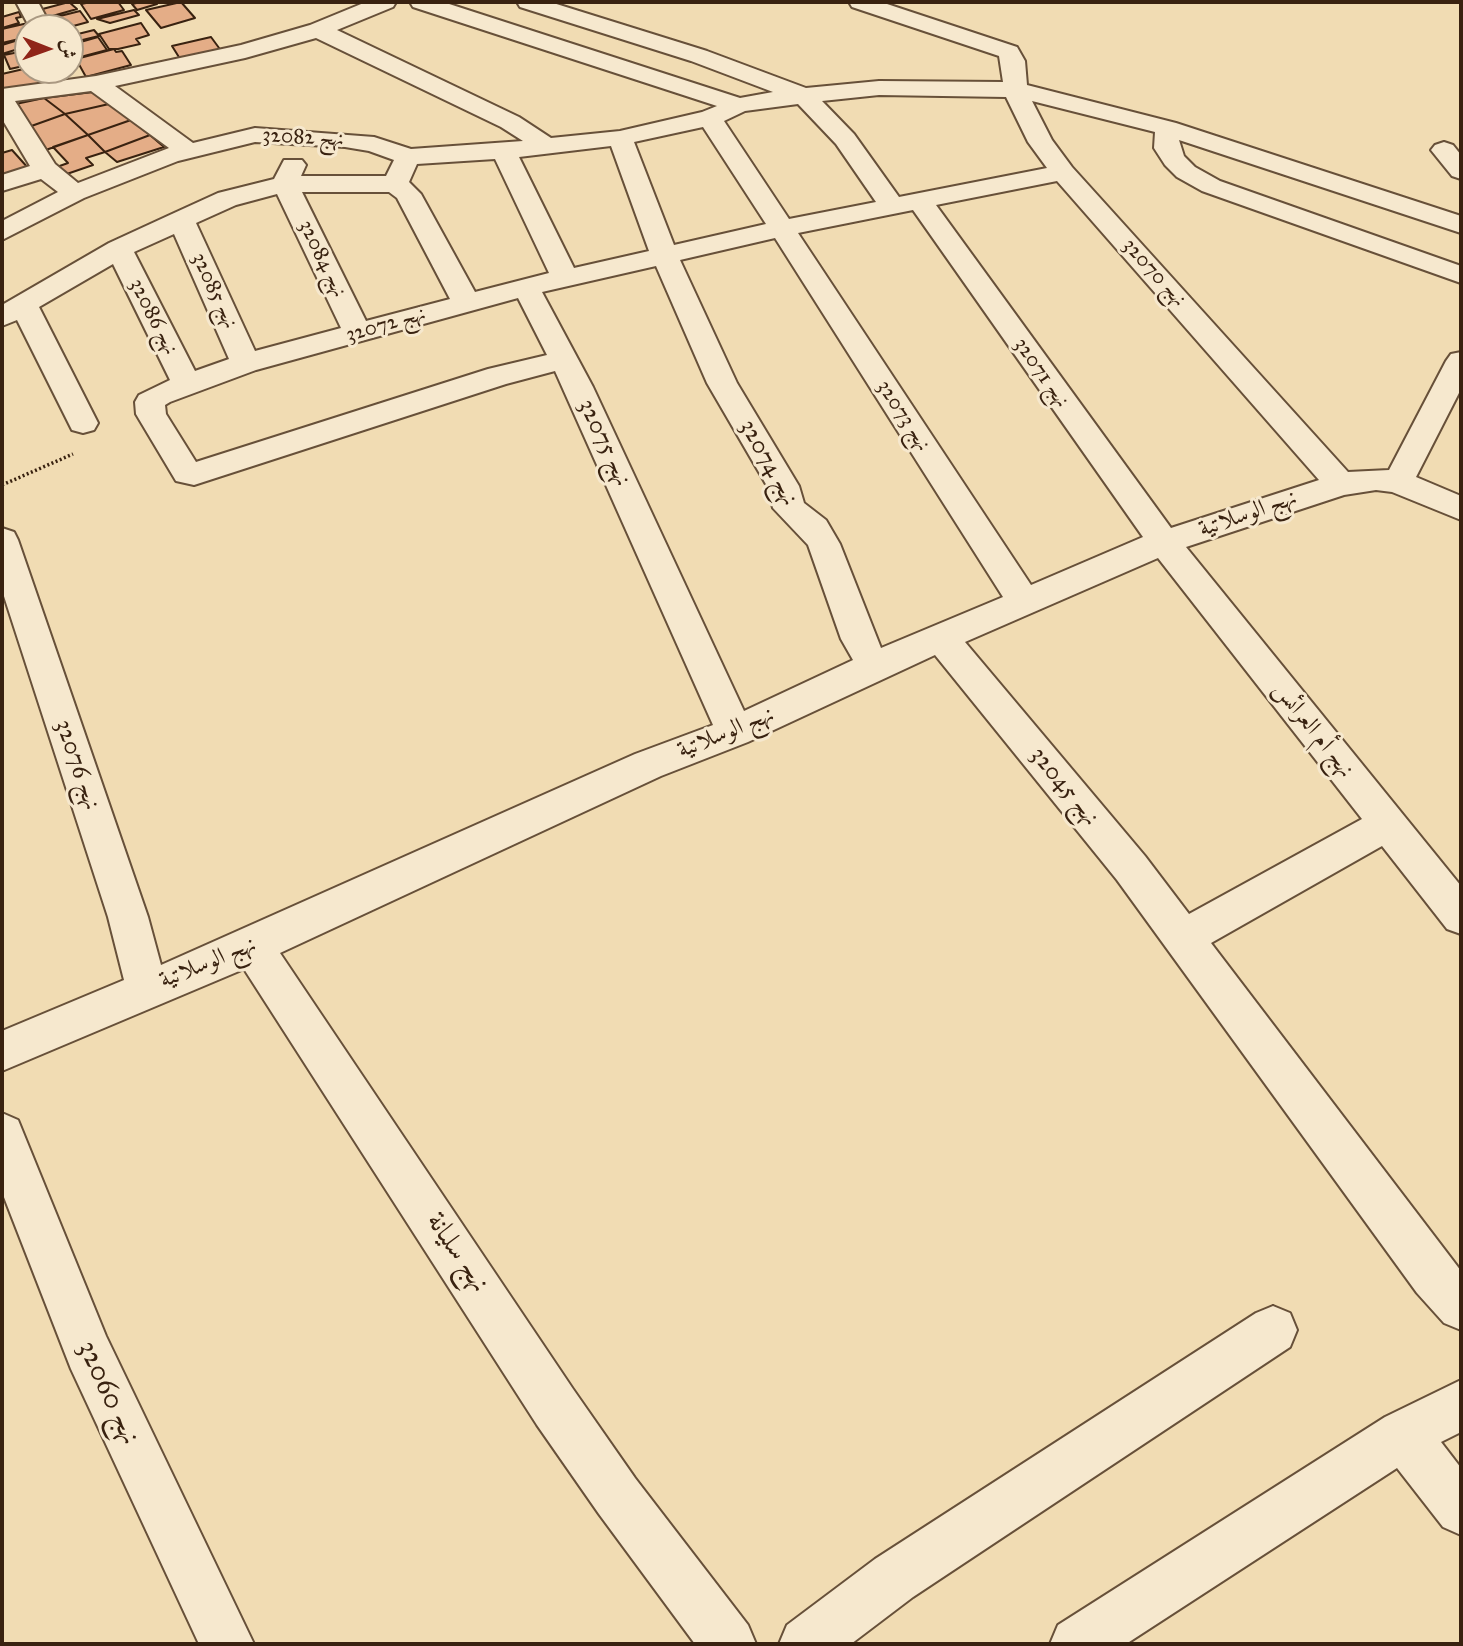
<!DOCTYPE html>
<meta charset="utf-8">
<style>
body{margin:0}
#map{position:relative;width:1463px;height:1646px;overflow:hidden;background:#f1dcb3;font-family:"IM FELL Great Primer",Amiri,serif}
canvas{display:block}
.frame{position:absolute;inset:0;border:4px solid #392210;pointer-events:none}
.north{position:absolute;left:14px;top:14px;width:70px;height:70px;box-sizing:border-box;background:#f6e8ce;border:2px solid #aa9982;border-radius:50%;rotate:91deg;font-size:19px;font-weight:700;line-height:28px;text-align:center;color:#392210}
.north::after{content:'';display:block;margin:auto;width:24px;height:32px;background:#8f2418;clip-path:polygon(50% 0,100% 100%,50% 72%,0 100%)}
</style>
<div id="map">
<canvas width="1463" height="1646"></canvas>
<div class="frame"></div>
<div class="north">ش</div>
</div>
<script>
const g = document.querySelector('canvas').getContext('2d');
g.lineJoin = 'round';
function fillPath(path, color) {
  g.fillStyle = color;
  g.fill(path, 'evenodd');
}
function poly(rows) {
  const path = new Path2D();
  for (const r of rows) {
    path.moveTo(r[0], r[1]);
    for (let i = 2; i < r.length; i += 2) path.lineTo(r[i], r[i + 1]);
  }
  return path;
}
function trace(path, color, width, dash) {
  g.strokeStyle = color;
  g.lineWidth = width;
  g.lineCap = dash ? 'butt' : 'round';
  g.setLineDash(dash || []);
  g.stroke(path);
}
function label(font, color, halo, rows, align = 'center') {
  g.font = font + ' "IM FELL Great Primer",Amiri,serif';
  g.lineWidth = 6;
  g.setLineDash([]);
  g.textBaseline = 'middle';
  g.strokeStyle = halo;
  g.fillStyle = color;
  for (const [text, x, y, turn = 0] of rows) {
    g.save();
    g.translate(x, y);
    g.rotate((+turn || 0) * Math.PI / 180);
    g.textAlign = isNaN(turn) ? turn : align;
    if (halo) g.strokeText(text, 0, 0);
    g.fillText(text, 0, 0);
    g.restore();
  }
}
const building = poly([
 [69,2,77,9,42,19,35,11,69,2],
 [91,2,118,2,124,10,91,19,81,4,91,2],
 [141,2,155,2,157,4,137,10,132,4,141,2],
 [181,2,195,18,161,28,146,10,181,2],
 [134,10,139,15,110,23,97,19,134,10],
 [80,11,88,22,66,28,46,27,57,24,52,18,80,11],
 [19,12,21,17,16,18,19,23,2,28,2,17,19,12],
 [28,23,31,28,28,28,28,37,2,43,2,29,28,23],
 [141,23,149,35,136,39,140,44,118,49,109,49,99,34,141,23],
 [94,30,99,36,70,43,70,36,94,30],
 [28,37,28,46,2,54,2,45,28,37],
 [98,37,107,50,73,59,70,45,98,37],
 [211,37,222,52,182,62,172,46,211,37],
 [114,49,116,52,122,51,131,65,86,77,76,59,114,49],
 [24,51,28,65,10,69,4,55,24,51],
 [28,68,47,70,53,84,2,96,2,74,28,68],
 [93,92,109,104,65,114,44,98,93,92],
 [44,98,65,114,23,129,11,105,44,98],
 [109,104,131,120,88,135,65,114,109,104],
 [65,114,88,135,43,151,23,129,65,114],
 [131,120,150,135,105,152,88,135,131,120],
 [88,135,105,152,86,158,93,165,61,176,54,168,68,163,53,147,88,135],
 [150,135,164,147,117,162,105,152,150,135],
 [12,150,29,169,2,177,2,153,12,150]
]);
const path = poly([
 [2,485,73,454]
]);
const minor = poly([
 [16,2,38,2,52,28,30,28,16,2],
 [366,2,396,2,393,7,337,30,519,117,551,138,620,131,702,112,717,106,413,7,410,2,443,2,740,98,773,92,691,61,520,7,517,2,550,2,707,51,806,88,879,81,1003,82,999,56,852,7,849,2,881,2,1017,47,1025,61,1027,85,1176,123,1461,216,1461,233,1179,140,1184,156,1195,167,1220,181,1461,266,1461,283,1202,191,1177,177,1165,165,1154,148,1155,132,1032,101,1052,140,1072,167,1348,472,1389,470,1446,361,1451,354,1461,352,1461,389,1416,477,1461,496,1461,520,1392,492,1376,490,1344,495,1186,547,1461,886,1461,934,1447,929,1382,846,1211,943,1461,1271,1461,1330,1444,1323,1417,1293,1117,880,935,655,748,742,661,776,280,953,573,1389,635,1478,748,1625,756,1644,695,1644,599,1514,537,1425,244,969,2,1071,2,1031,124,980,108,917,2,590,2,528,14,532,18,540,148,917,161,965,635,754,713,725,555,371,506,384,194,485,176,481,136,414,135,402,139,395,170,380,113,264,39,307,98,423,94,430,83,433,72,430,17,320,2,326,2,305,109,243,172,214,218,193,274,179,284,160,302,160,306,165,301,176,386,176,394,160,369,151,345,147,255,142,178,161,84,198,2,240,2,221,58,192,41,179,2,191,2,175,30,166,2,119,2,89,96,76,241,45,310,25,366,2],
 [316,38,501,127,523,141,411,149,374,137,255,128,193,143,115,86,245,58,316,38],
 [91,91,169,148,78,183,55,164,15,101,91,91],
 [879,95,1006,97,1028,142,1047,168,899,197,854,134,822,101,879,95],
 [798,104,836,144,876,202,789,219,724,121,745,111,798,104],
 [703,127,766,224,674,245,634,142,703,127],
 [611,146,649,251,574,268,519,157,611,146],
 [495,159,549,273,475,292,421,194,409,182,417,164,495,159],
 [1057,181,1319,480,1171,528,936,205,1057,181],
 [302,192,389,192,397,198,450,299,366,321,302,192],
 [277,194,341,328,255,351,196,223,236,205,277,194],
 [913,210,1143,537,1031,585,798,233,913,210],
 [174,234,229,359,195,371,134,252,174,234],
 [775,238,1003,597,881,648,840,544,826,520,804,503,799,486,737,383,680,260,775,238],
 [656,266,707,383,767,486,773,508,808,545,841,639,853,660,744,711,593,387,542,292,656,266],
 [518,298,547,355,488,369,196,462,166,414,165,405,170,402,256,370,518,298],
 [1158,558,1362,819,1189,914,1145,856,965,642,1158,558],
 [1444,142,1453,145,1461,155,1461,179,1452,176,1431,150,1435,145,1444,142],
 [2,1113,18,1120,106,1336,254,1644,199,1644,71,1369,2,1192,2,1113],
 [1273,1306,1290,1313,1297,1330,1290,1347,913,1597,851,1644,779,1644,787,1625,875,1559,1256,1313,1273,1306],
 [1461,1380,1461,1432,1441,1442,1461,1468,1461,1535,1443,1527,1397,1468,1126,1644,1050,1644,1058,1625,1385,1417,1461,1380]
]);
const farStreetnames = [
 ["نهج 32082",303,138,3],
 ["نهج 32084",322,259,64],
 ["نهج 32070",1154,273,48],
 ["نهج 32085",214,291,65],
 ["نهج 32086",153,317,63],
 ["نهج 32072",386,325,-16],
 ["نهج 32071",1041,373,55],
 ["نهج 32073",903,416,57]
];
const streetNames = [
 ["نهج 32075",604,443,65],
 ["نهج 32074",768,463,61],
 ["نهج الوسلاتية",1248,514,-19],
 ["نهج أم العرائس",1313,730,52],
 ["نهج الوسلاتية",726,733,-22],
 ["نهج 32076",77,765,71],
 ["نهج 32045",1064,787,51],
 ["نهج الوسلاتية",208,963,-22]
];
const nearStreetnames = [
 ["نهج سليانة",457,1253,56],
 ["نهج 32060",108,1393,65]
];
fillPath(building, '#e4ad87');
trace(building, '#392210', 2);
trace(minor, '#675039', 4);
trace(path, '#392210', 3.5, [2, 2.5]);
fillPath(minor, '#f6e8ce');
label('21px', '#392210', '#f6e8ce', farStreetnames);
label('24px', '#392210', '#f6e8ce', streetNames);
label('28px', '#392210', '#f6e8ce', nearStreetnames);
</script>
